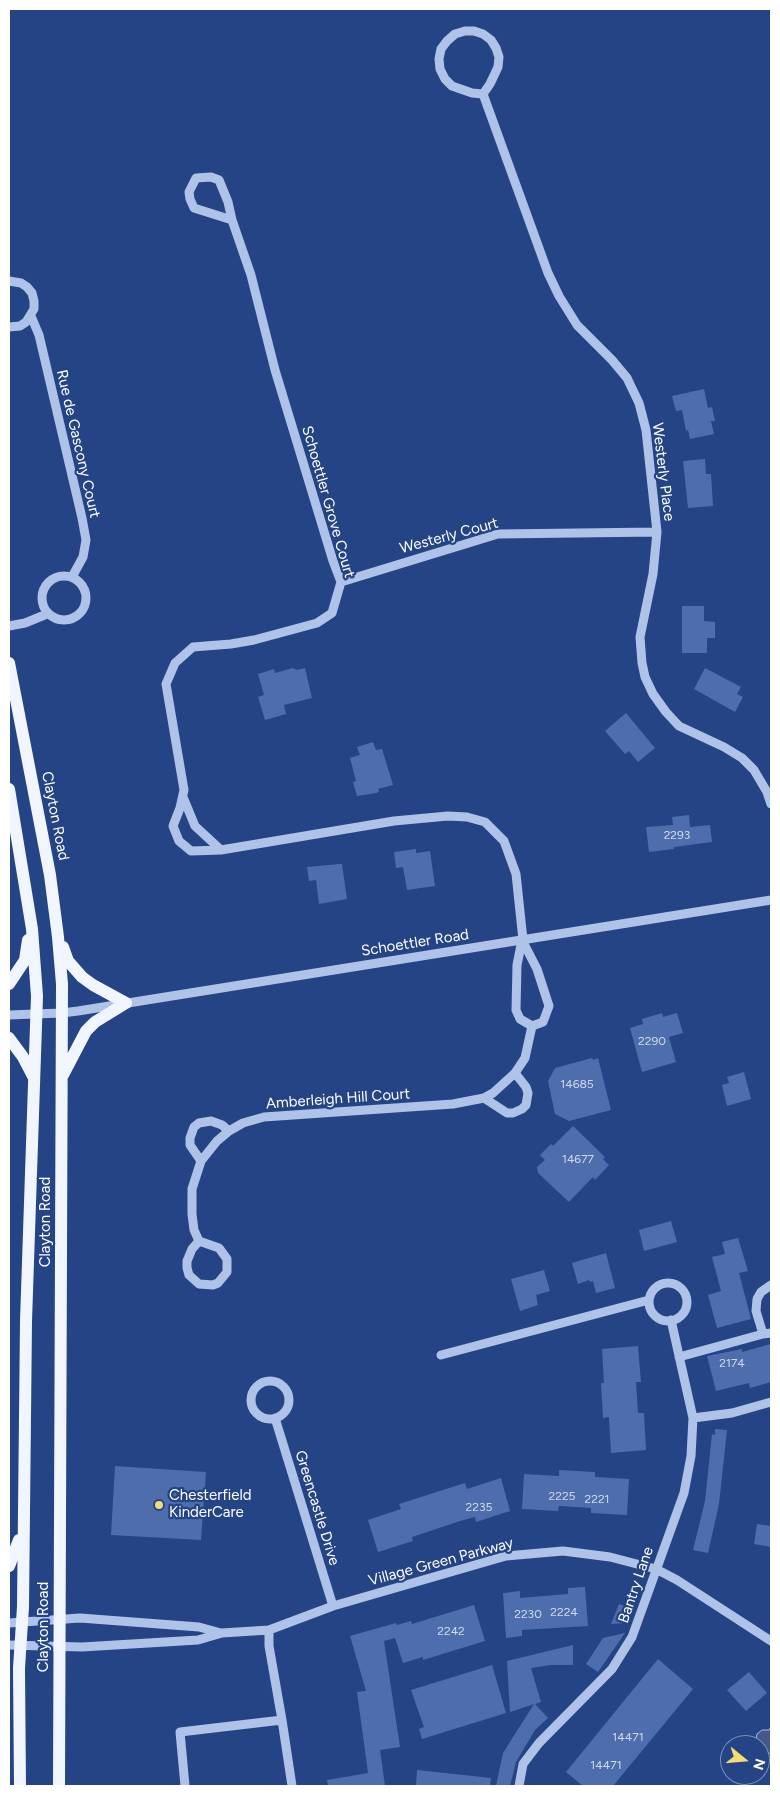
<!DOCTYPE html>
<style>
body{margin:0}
#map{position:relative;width:780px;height:1795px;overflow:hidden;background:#254485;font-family:Figtree,sans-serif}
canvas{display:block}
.frame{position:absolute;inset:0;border:10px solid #fff;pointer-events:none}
.north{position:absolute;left:720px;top:1735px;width:50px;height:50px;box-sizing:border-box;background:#254485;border:1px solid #7c8fb6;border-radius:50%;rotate:107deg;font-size:14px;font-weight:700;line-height:20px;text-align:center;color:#fff}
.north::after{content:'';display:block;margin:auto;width:18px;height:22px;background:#f2dc73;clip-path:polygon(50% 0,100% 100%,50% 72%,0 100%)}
</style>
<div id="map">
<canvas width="780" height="1795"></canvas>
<div class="frame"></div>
<div class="north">N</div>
</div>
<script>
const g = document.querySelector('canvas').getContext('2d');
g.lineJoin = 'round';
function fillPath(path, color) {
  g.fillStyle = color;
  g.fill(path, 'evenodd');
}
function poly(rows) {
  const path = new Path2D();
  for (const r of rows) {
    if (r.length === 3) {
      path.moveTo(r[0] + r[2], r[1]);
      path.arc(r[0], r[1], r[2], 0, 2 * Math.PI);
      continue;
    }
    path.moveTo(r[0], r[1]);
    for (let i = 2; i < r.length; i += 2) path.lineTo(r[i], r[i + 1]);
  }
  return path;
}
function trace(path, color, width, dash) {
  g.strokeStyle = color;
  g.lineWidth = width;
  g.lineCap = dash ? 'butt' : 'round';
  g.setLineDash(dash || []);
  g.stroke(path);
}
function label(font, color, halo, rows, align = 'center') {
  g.font = font + ' Figtree,sans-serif';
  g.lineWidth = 4.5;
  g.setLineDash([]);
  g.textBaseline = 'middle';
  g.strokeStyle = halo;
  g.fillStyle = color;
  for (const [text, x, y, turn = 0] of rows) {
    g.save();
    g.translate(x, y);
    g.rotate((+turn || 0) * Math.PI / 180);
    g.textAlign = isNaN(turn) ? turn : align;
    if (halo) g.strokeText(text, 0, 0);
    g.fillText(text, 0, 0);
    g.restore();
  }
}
const water = poly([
 [771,1727,771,1754,765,1751,764,1748,760,1747,760,1745,756,1745,756,1739,757,1734,762,1730,769,1730,771,1727]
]);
const building = poly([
 [704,389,708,408,712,407,715,421,711,421,714,434,690,439,688,430,686,431,682,410,676,411,672,396],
 [705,459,706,474,711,474,713,506,688,508,683,461],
 [682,606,704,606,704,621,715,622,715,638,707,638,707,653,682,653],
 [293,668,297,670,305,668,312,698,284,705,286,714,265,720,258,697,264,695,258,674,274,669,275,673],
 [705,668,741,687,737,694,743,697,735,712,694,689],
 [626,713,655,748,638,762,629,751,625,754,605,731],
 [373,742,376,750,382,749,393,785,378,789,379,791,377,793,357,796,353,782,356,781,350,758,360,755,357,747],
 [689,815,690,827,710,825,712,842,674,847,674,849,649,852,646,827,673,825,672,817],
 [416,849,416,853,430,851,435,886,407,890,403,867,396,868,394,852],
 [339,864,342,864,347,899,319,904,316,880,309,881,307,867],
 [662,1013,663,1017,677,1013,683,1033,669,1037,676,1062,642,1072,630,1028,643,1024,642,1019],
 [592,1058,593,1060,598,1058,611,1110,569,1121,555,1114,548,1081,555,1068],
 [744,1072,751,1099,727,1106,722,1085,729,1083,727,1077],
 [573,1126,605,1157,603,1159,609,1165,595,1180,593,1177,569,1202,538,1173,537,1167,545,1160,540,1155,551,1144,553,1146],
 [671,1221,677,1242,644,1251,639,1230],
 [738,1238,748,1271,739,1273,751,1319,717,1328,708,1295,721,1291,712,1257,725,1254,722,1242],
 [606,1253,615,1288,596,1293,593,1281,590,1282,589,1280,578,1284,572,1263],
 [544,1270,550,1291,536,1295,538,1305,520,1311,511,1279],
 [771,1344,771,1382,750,1388,749,1383,716,1391,707,1356,742,1349,742,1352],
 [638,1346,641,1382,636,1382,638,1413,644,1413,646,1450,611,1453,609,1417,603,1418,601,1383,604,1383,602,1349],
 [715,1429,727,1430,719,1504,708,1553,693,1550,705,1501,712,1434,715,1435],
 [115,1466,206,1472,201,1540,111,1535],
 [559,1470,595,1472,595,1477,629,1479,627,1515,591,1513,591,1508,559,1506,558,1511,522,1509,524,1474,559,1476],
 [501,1478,510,1511,476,1522,475,1517,460,1521,412,1537,413,1541,378,1552,368,1520,401,1509,399,1504,465,1483,467,1489],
 [757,1524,771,1526,771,1547,754,1544],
 [585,1587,588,1626,522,1630,522,1636,506,1638,503,1593,520,1591,520,1598,568,1594,568,1588],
 [619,1604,632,1609,627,1623,611,1624],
 [474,1605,485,1641,423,1660,423,1657,403,1663,395,1638,384,1641,400,1747,380,1750,385,1786,328,1786,327,1780,368,1773,357,1692,366,1691,350,1636,396,1623,397,1625,411,1621,412,1624],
 [625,1633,598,1672,586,1664,603,1638],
 [573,1645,573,1665,551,1665,531,1668,541,1702,535,1704,548,1718,535,1730,516,1762,510,1786,496,1786,503,1753,534,1704,510,1712,507,1661],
 [658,1659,693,1689,613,1786,583,1786,566,1772],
 [492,1665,506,1713,422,1739,419,1729,424,1727,411,1690],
 [749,1672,767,1693,746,1711,727,1690],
 [417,1770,491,1778,490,1786,416,1786]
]);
const minor = poly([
 [465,31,474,31,483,34,491,40,496,48,499,57,498,67,490,84,483,94,472,93,452,86,445,79,440,69,439,59,441,49,447,41,455,34,465,31],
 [483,94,548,273,559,296,577,325,612,360,627,378,639,403,646,430,657,532,653,574,640,637,642,663,645,677,653,694,666,712,679,726,724,747,742,758,754,770,767,792,771,804],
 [232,220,194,208,190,199,189,192,196,178,211,177,219,180,228,202,232,220,251,275,275,370,333,561,341,582,332,613,317,623,254,640,231,644,193,647,175,663,166,684,184,790,180,808,173,826,179,841,191,851,221,850,394,821,448,816,467,817,485,822,504,841,516,874,523,940],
 [9,281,21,283,27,287,32,293,34,301,34,309,26,322,20,326,9,327],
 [31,316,39,335,82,518,86,540,83,557,72,577],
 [64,598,22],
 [341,582,498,534,657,532],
 [9,626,25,623,47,614],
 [183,797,195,826,221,850],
 [522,940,537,969,549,1006,543,1022,532,1026],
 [522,940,517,965,516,1010,520,1019,532,1026],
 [9,1015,62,1013,78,1011,771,900],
 [484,1098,507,1113,513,1113,522,1109,526,1105,528,1093,526,1087,515,1073],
 [201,1161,190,1145,190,1138,194,1127,199,1123,211,1121,222,1125,229,1131],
 [199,1241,194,1230,192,1214,192,1189,201,1161,217,1141,229,1131,243,1123,264,1117,453,1104,484,1098,493,1093,515,1073,525,1058,532,1026],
 [199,1241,219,1248,227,1259,227,1272,218,1283,213,1285,199,1284,189,1275,187,1268,187,1261,192,1249,199,1241],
 [668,1302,19],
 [771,1285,761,1292,757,1299,756,1311,763,1334,771,1333],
 [441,1355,649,1300],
 [679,1357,763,1334],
 [270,1400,19],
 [275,1418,333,1606],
 [693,1418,732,1413,771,1402],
 [9,1623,80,1618,199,1627,221,1633],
 [269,1630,269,1646,282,1720,292,1786],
 [9,1645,82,1647,198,1640,222,1633,269,1630,333,1606,506,1556,563,1551,610,1557,656,1569,677,1580,771,1641],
 [185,1786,180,1732,282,1720],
 [519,1786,523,1764,539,1743,612,1669,632,1637,684,1493,691,1456,693,1418,671,1320]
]);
const major = poly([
 [9,663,50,875,58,937,62,984,59,1786],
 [9,789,32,929,37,996,26,1321,23,1607,19,1668,20,1786],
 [63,947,68,961,82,977,93,985,126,1003],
 [9,984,25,960,28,940],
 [9,1038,23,1057,34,1078],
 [63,1075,86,1031,95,1022,126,1003],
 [9,1566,19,1540]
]);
const markers = [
 [159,1505,5,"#f2dc73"]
];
const numberNames = [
 ["2293",677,835],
 ["2290",652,1041],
 ["14685",577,1084],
 ["14677",578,1159],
 ["2174",732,1363],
 ["2225",562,1496],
 ["2221",597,1499],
 ["2235",479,1507],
 ["2224",564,1612],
 ["2230",528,1614],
 ["2242",451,1631],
 ["14471",628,1737],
 ["14471",606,1765]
];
const streetNames = [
 ["Rue de Gascony Court",78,444,77],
 ["Westerly Place",663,472,83],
 ["Schoettler Grove Court",328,502,74],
 ["Westerly Court",449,536,-15],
 ["Clayton Road",55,816,79],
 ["Schoettler Road",415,943,-9],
 ["Amberleigh Hill Court",338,1099,-4],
 ["Clayton Road",46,1222,-90],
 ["Greencastle Drive",317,1508,73],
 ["Village Green Parkway",441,1562,-15],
 ["Bantry Lane",636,1585,-71],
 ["Clayton Road",44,1627,-90]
];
const poiNames = [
 ["Chesterfield",169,1496],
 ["KinderCare",169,1513]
];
fillPath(water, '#445989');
trace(water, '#a3bbe9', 1);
fillPath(building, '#4d6dad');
trace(minor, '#afc2e8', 9);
trace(major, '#f1f5fe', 12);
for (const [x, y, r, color] of markers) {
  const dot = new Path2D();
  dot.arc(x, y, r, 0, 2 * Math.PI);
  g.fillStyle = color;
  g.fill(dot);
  trace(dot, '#254485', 2);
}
label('12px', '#d2daea', null, numberNames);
label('15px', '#fff', '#254485', streetNames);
label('15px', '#fff', '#254485', poiNames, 'left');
</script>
